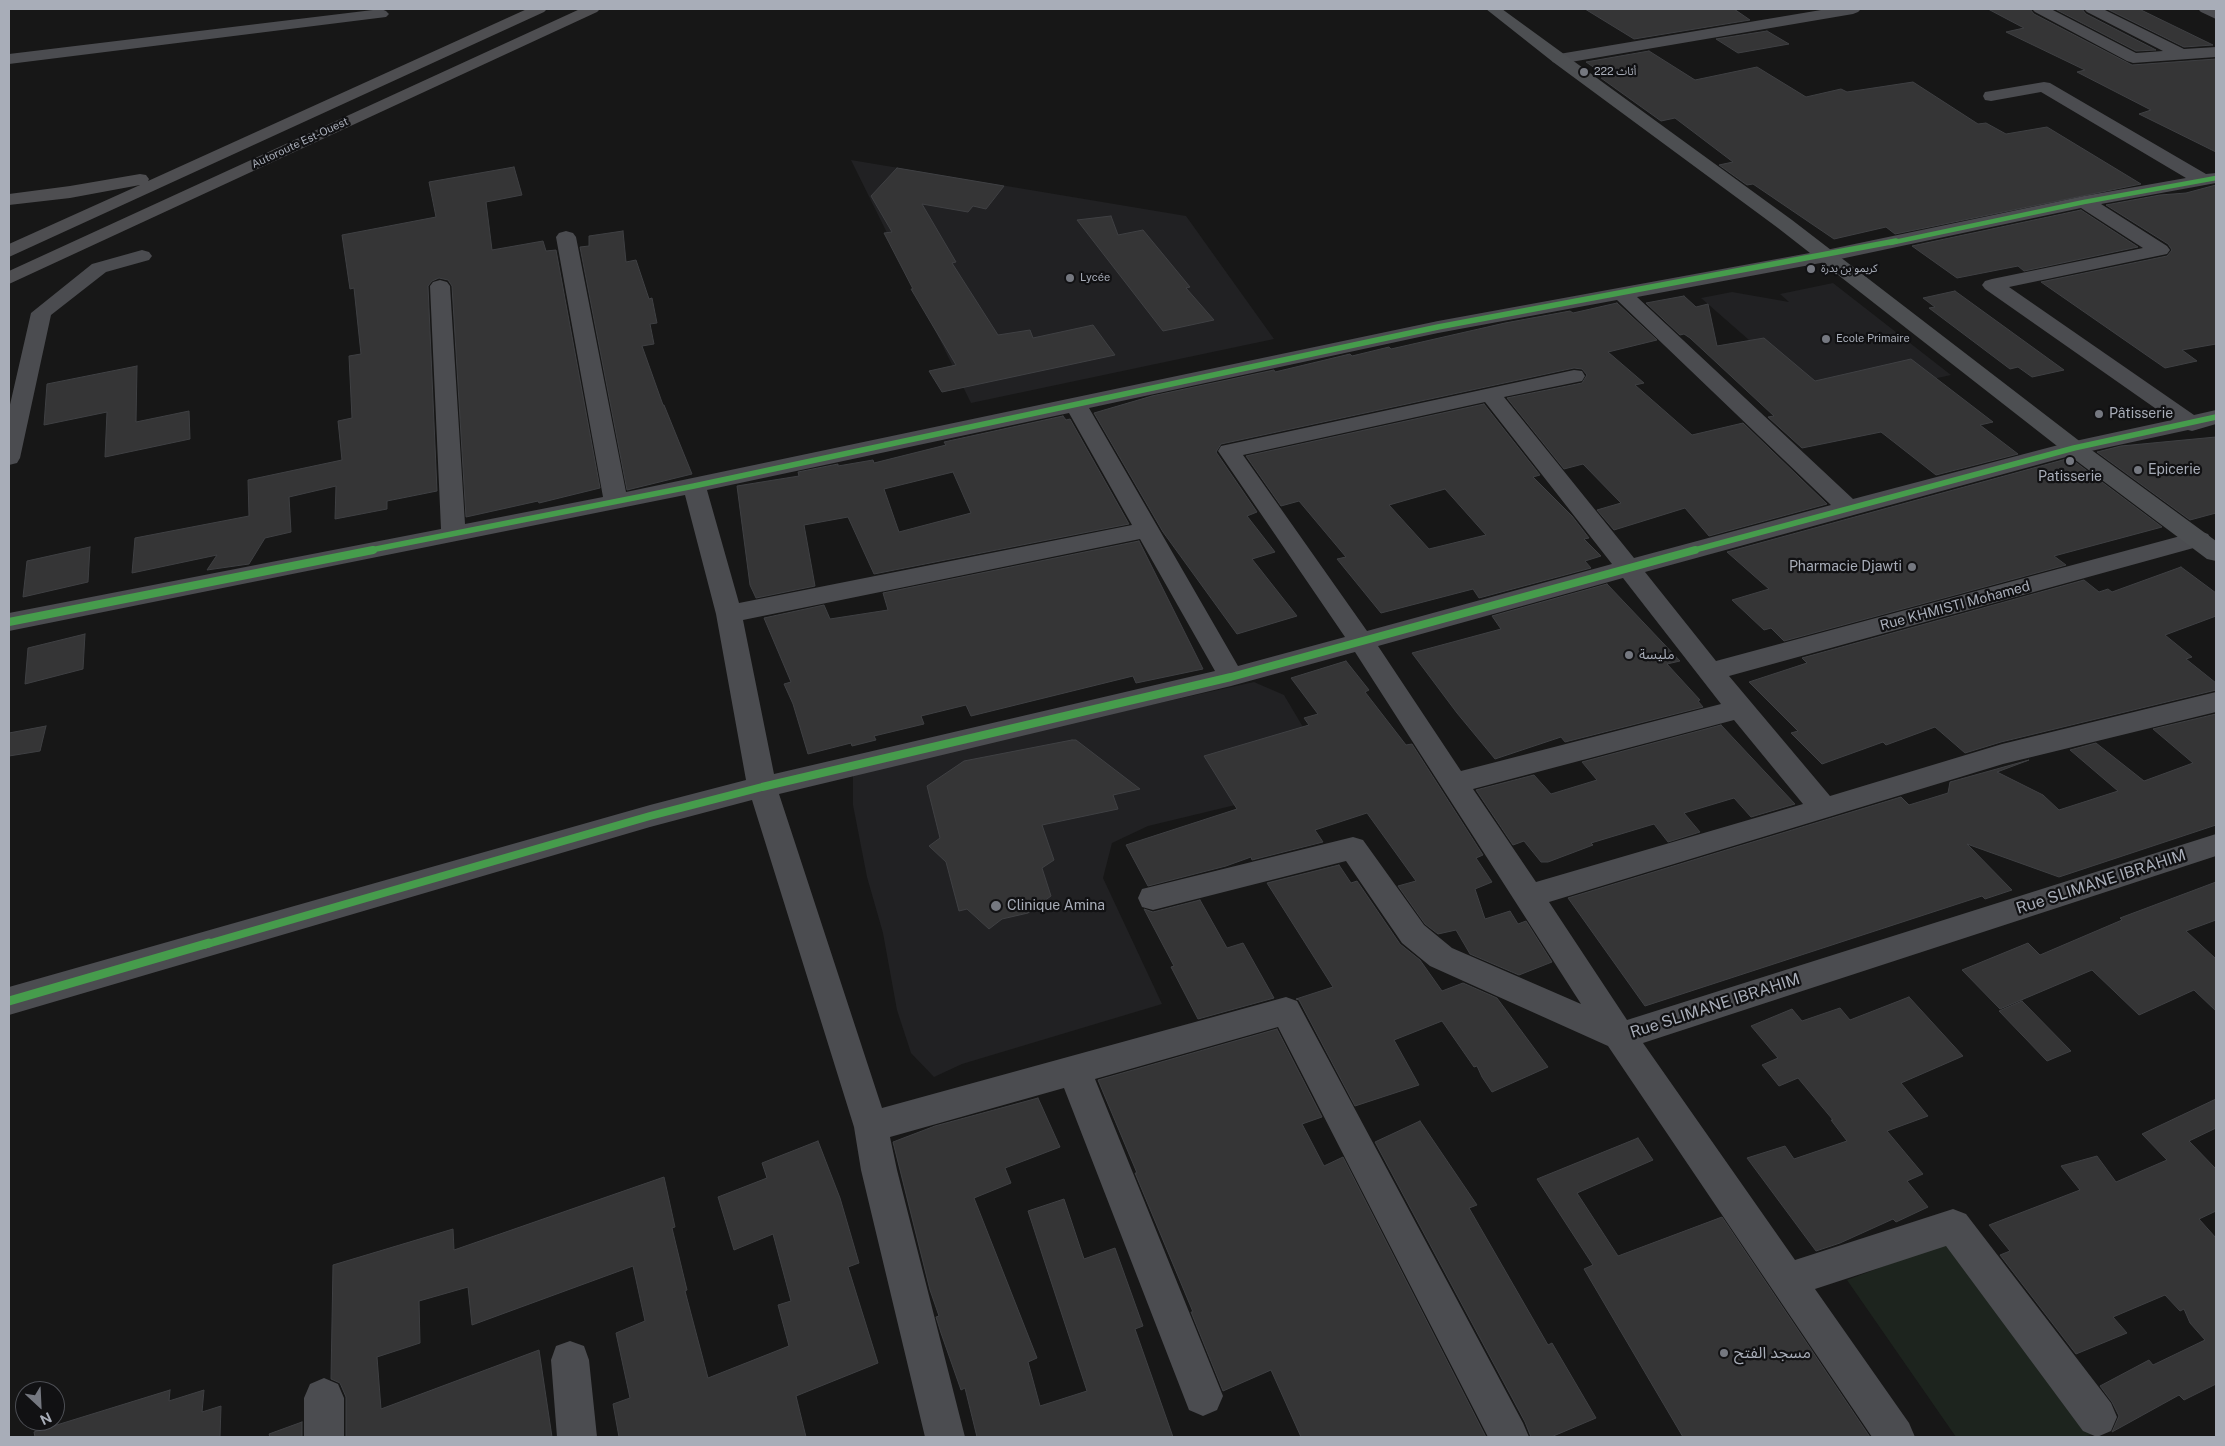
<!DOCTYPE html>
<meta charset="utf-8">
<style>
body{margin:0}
#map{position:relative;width:2225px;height:1446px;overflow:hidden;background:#171717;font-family:"Public Sans",sans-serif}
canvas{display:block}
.frame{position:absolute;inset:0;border:10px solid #a8adb8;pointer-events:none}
.north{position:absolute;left:15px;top:1381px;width:50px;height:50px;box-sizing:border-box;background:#111113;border:1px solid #4d4f55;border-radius:50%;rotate:155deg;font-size:14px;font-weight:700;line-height:20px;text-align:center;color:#a8adb8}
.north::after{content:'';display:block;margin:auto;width:18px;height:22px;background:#757880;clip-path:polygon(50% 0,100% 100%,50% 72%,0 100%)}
</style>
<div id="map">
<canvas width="2225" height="1446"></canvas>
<div class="frame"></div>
<div class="north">N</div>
</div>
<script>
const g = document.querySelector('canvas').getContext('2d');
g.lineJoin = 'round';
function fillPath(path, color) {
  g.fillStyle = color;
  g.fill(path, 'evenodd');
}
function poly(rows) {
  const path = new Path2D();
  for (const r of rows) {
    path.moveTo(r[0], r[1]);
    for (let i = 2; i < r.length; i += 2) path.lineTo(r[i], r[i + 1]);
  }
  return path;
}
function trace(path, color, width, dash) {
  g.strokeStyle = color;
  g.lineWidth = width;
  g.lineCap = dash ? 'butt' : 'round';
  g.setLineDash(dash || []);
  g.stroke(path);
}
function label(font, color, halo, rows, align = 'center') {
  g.font = font + ' "Public Sans","Noto Sans Arabic",sans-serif';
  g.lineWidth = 4.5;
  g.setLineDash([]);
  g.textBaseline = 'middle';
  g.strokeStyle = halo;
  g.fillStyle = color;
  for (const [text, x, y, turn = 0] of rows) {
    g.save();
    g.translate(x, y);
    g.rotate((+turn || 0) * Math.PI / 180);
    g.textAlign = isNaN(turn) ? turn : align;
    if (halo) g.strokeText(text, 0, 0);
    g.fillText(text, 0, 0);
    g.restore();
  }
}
const built = poly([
 [851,160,1186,216,1274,339,971,403],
 [1833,283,1951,375,1851,397,1805,389,1701,298,1732,292,1789,302,1780,294],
 [1254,682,1284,695,1335,781,1148,826,1112,843,1103,878,1162,1004,962,1064,934,1077,911,1053,897,1010,883,933,867,877,853,805,853,771]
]);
const green = poly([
 [1948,1242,2093,1434,2084,1437,1956,1437,1847,1280]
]);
const building = poly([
 [1585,9,1734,9,1750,20,1634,39,1585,9],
 [1988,9,2030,9,2034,14,2132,65,2216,59,2216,152,2139,114,2151,110,2077,72,2085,70,2006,32,2024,28,1988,9],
 [2055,9,2082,9,2086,14,2156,50,2136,51,2055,9],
 [2107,9,2139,9,2213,45,2184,47,2107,9],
 [1767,31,1789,44,1738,53,1716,39,1767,31],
 [1649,51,1695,80,1757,67,1806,97,1841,89,1847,92,1913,82,1978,124,1986,123,2006,134,2047,127,2141,184,1895,234,1886,227,1834,239,1753,184,1747,185,1719,165,1733,162,1675,118,1661,121,1601,78,1608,77,1586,62,1649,51],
 [514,167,522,195,486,202,492,250,543,241,546,251,556,250,600,488,539,503,538,501,466,517,452,286,448,280,439,278,432,281,428,286,437,491,387,501,387,509,335,519,336,486,289,497,291,532,265,538,249,564,207,570,217,555,132,573,135,538,249,516,248,480,342,460,338,421,352,418,349,356,361,354,354,288,350,289,342,235,436,217,429,182,514,167],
 [897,168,1004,186,986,209,973,206,968,212,922,204,956,262,952,263,998,335,1030,330,1033,338,1093,325,1115,355,942,392,929,371,956,365,911,289,913,289,884,233,892,232,871,196,897,168],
 [2216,185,2216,344,2182,350,2197,361,2165,368,2041,282,2167,256,2172,250,2168,244,2106,205,2160,195,2186,193,2216,185],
 [2081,210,2138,247,2024,271,2018,266,1957,278,1912,246,2081,210],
 [1111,216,1118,235,1143,230,1190,287,1186,288,1214,320,1163,331,1077,220,1111,216],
 [623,231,626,262,636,260,649,299,652,298,657,323,650,324,654,344,642,346,663,405,664,405,692,474,627,490,580,247,589,246,589,236,623,231],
 [1955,291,2064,370,2032,377,2018,367,2010,369,1929,308,1935,307,1923,298,1955,291],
 [1684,296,1696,307,1708,304,1717,346,1764,338,1815,381,1911,359,1993,422,1980,425,2018,454,1936,475,1881,432,1802,448,1768,417,1774,416,1690,338,1684,334,1680,335,1646,303,1684,296],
 [1617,303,1657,340,1608,352,1644,383,1635,385,1692,435,1743,423,1827,504,1709,536,1685,508,1614,530,1597,510,1621,503,1583,464,1564,469,1507,398,1582,383,1587,375,1582,369,1574,368,1221,444,1216,452,1257,512,1247,516,1275,552,1252,559,1297,616,1237,634,1163,532,1094,413,1152,396,1274,370,1275,372,1350,354,1352,356,1389,347,1391,349,1505,323,1570,311,1573,313,1617,303],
 [137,366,136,422,189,411,190,439,105,457,107,412,44,425,47,384,137,366],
 [1484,404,1540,475,1533,477,1572,516,1589,538,1584,539,1601,556,1585,561,1591,568,1479,598,1473,589,1381,613,1337,559,1346,557,1299,501,1281,506,1246,456,1484,404],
 [1445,489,1486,535,1429,549,1389,505,1445,489],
 [1063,416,1066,420,1070,419,1129,524,874,574,848,517,804,525,815,586,756,598,750,585,737,486,799,476,798,472,838,464,838,466,873,460,874,463,946,445,944,442,1063,416],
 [953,472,971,513,899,532,884,489,953,472],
 [2216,437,2216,513,2190,520,2097,452,2121,446,2216,437],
 [2070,458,2162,527,2054,556,2066,565,1784,641,1771,628,1764,630,1732,600,1769,589,1727,552,2070,458],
 [1139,541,1203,669,1136,683,1133,676,971,716,966,705,921,716,924,724,874,736,876,740,852,746,851,743,808,754,793,704,784,684,791,682,764,618,824,605,830,619,888,610,883,593,1139,541],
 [90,547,88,582,23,597,27,561,90,547],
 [2181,567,2216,593,2216,616,2165,635,2192,657,2186,659,2216,683,2216,690,2001,742,1965,753,1935,727,1886,745,1883,742,1822,764,1791,733,1798,731,1749,682,1807,663,1802,658,2084,580,2099,592,2108,589,2112,592,2181,567],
 [1607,584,1680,661,1667,664,1700,700,1698,701,1703,707,1565,742,1561,737,1495,759,1457,713,1412,653,1501,629,1492,616,1607,584],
 [85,634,83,669,25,684,28,648,85,634],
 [1346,661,1369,690,1365,692,1406,745,1412,744,1483,855,1476,858,1492,882,1475,889,1485,919,1510,911,1518,924,1526,921,1552,962,1519,975,1470,954,1456,930,1438,934,1425,924,1398,886,1416,881,1367,813,1315,830,1323,842,1252,860,1251,857,1226,866,1148,886,1126,845,1237,809,1204,756,1309,725,1304,718,1318,714,1291,678,1346,661],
 [2216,714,2216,825,2059,877,1967,844,2012,890,1985,899,1982,896,1645,1006,1568,898,1901,797,1909,805,1948,793,1950,782,2029,760,1997,772,2043,795,2059,810,2118,791,2070,750,2096,743,2144,781,2193,763,2153,729,2216,714],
 [1721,725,1795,804,1751,817,1734,798,1684,813,1700,832,1668,842,1654,824,1591,843,1593,845,1548,862,1541,862,1524,841,1513,845,1476,790,1534,775,1551,794,1597,780,1582,762,1721,725],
 [46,726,40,751,9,756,9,733,46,726],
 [1072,740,1076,740,1140,789,1113,795,1118,809,1042,825,1054,860,1042,868,1051,896,1028,913,1002,919,989,929,967,909,959,911,946,862,929,846,940,838,927,786,964,761,1072,740],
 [1339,865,1351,883,1357,881,1400,944,1420,960,1442,991,1463,983,1497,998,1548,1067,1492,1092,1482,1077,1477,1066,1474,1067,1442,1021,1394,1040,1419,1085,1355,1106,1299,1000,1296,999,1333,987,1267,883,1339,865],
 [2216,882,2216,920,2186,931,2216,959,2216,1011,2194,990,2139,1015,2092,970,2000,1009,1962,970,2028,943,2040,955,2122,920,2120,918,2216,882],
 [1200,900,1227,948,1243,943,1274,998,1198,1019,1171,967,1174,966,1144,909,1153,912,1200,900],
 [1909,997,1963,1056,1901,1083,1928,1116,1887,1131,1923,1174,1907,1181,1928,1207,1896,1222,1893,1219,1840,1243,1816,1251,1747,1158,1785,1146,1794,1159,1847,1141,1831,1120,1833,1120,1798,1078,1779,1086,1762,1065,1778,1058,1751,1026,1792,1009,1802,1021,1840,1008,1850,1020,1909,997],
 [2022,1001,2071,1051,2047,1061,1999,1011,2022,1001],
 [1277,1029,1322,1117,1302,1124,1324,1166,1343,1157,1486,1437,1301,1437,1271,1370,1223,1391,1191,1312,1193,1312,1135,1173,1137,1173,1098,1080,1277,1029],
 [1038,1098,1060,1147,1005,1168,1011,1183,974,1198,1037,1358,1028,1362,1040,1406,1087,1391,1028,1211,1064,1199,1084,1259,1115,1248,1143,1326,1135,1329,1173,1437,977,1437,965,1388,961,1390,941,1333,936,1317,939,1316,930,1290,893,1142,935,1126,1038,1098],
 [2216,1099,2216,1128,2189,1141,2216,1169,2216,1211,2199,1219,2216,1238,2216,1384,2184,1400,2179,1395,2112,1432,2119,1416,2112,1402,2100,1386,2149,1360,2153,1365,2205,1340,2190,1323,2184,1309,2180,1311,2165,1295,2113,1317,2127,1333,2076,1354,2000,1255,2010,1251,1989,1225,2080,1190,2061,1166,2097,1156,2116,1182,2167,1160,2142,1134,2216,1099],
 [1420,1121,1477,1205,1469,1208,1548,1345,1552,1343,1596,1418,1551,1437,1531,1437,1525,1422,1375,1142,1420,1121],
 [1638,1138,1653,1160,1577,1193,1618,1256,1722,1217,1870,1437,1683,1437,1584,1269,1593,1265,1537,1179,1638,1138],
 [818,1141,840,1198,859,1263,848,1267,878,1363,796,1396,806,1437,619,1437,613,1404,630,1398,616,1333,645,1321,633,1266,472,1325,468,1287,419,1301,420,1343,377,1357,381,1409,539,1350,552,1437,346,1437,346,1397,340,1383,331,1379,333,1265,453,1229,454,1250,664,1177,675,1227,672,1228,687,1290,685,1291,708,1378,789,1346,778,1305,791,1301,773,1234,734,1250,718,1197,767,1178,762,1163,818,1141],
 [170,1390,169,1401,204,1390,202,1412,221,1406,220,1437,35,1437,34,1432,170,1390],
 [302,1422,302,1437,270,1437,269,1434,302,1422]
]);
const minor = poly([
 [381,9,386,11,389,14,386,17,9,64,9,54,381,9],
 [1827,9,1861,9,1858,12,1853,14,1559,64,1553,62,1551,59,1553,56,1559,54,1827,9],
 [2032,9,2051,9,2136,53,2163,51,2087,12,2084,9,2103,9,2184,49,2216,47,2216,57,2133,63,2127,61,2035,12,2032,9],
 [2198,9,2216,9,2216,19,2201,12,2198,9],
 [2044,82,2050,83,2206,174,2216,173,2216,183,2101,204,2167,246,2170,250,2167,254,2009,287,2194,415,2216,410,2216,424,2192,431,2188,430,2077,454,1645,572,1716,661,2199,531,2208,534,2211,539,2208,544,1729,676,1830,796,2002,744,2216,692,2216,712,2003,764,1549,902,1627,1020,2216,834,2216,856,1643,1043,1795,1260,1953,1209,1966,1214,2111,1403,2117,1417,2111,1431,2097,1437,2083,1431,1946,1246,1815,1289,1909,1423,1915,1437,1872,1437,1608,1046,1430,966,1402,943,1346,861,1153,910,1142,907,1138,898,1142,889,1353,837,1363,840,1424,925,1452,948,1581,1004,1355,652,1231,686,779,794,882,1108,1286,997,1297,1001,1523,1423,1529,1437,1488,1437,1278,1027,1095,1079,1223,1396,1217,1410,1203,1416,1189,1410,1064,1088,890,1137,897,1170,965,1437,925,1437,861,1170,854,1127,752,800,650,827,9,1015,9,987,650,805,746,780,716,614,685,495,9,631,9,613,441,529,430,286,433,282,440,280,447,282,450,286,465,524,603,497,556,237,559,233,566,231,573,233,576,237,626,492,1438,321,1826,250,2084,196,2186,178,2041,92,1991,101,1985,100,1983,96,1985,92,1991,91,2044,82],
 [2081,208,2143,248,1992,279,1985,281,1982,285,1985,289,2172,420,2066,443,1853,499,1637,297,1826,262,2081,208],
 [1617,300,1831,505,1634,558,1504,397,1582,381,1585,376,1582,371,1574,370,1221,446,1218,451,1345,637,1238,666,1089,408,1438,333,1617,300],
 [1485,402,1612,564,1367,631,1243,455,1485,402],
 [1069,413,1132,525,739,603,707,490,1069,413],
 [1140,539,1215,671,774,774,743,620,1140,539],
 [1623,578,1721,704,1461,771,1378,646,1623,578],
 [1734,720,1803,804,1536,882,1473,789,1734,720],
 [142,250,149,252,152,256,149,260,106,272,51,315,20,458,17,463,9,465,9,409,31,313,92,264,142,250],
 [570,1341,584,1346,589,1360,597,1437,557,1437,551,1360,556,1346,570,1341],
 [324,1378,338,1384,344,1398,344,1437,304,1437,304,1398,310,1384,324,1378]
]);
const major = poly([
 [1486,9,1502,9,1792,220,2082,443,2216,541,2216,561,2207,559,2066,453,1778,228,1553,62,1486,9]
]);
const highway = poly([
 [527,9,547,9,544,12,9,257,9,244,140,185,70,198,9,205,9,194,70,186,140,174,146,175,149,179,148,181,527,9],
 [580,9,600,9,597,12,9,284,9,271,580,9]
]);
const cyclewayFar3 = poly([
 [1890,243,2084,202,2216,178]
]);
const cyclewayFar2 = poly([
 [366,551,694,486,1438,327,1896,241],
 [1691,551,2074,448,2216,417]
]);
const cyclewayFar1 = poly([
 [9,622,373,550],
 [204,945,650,816,762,787,1231,677,1695,550]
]);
const cycleway = poly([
 [9,1001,209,943]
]);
const markers = [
 [1584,72,5,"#757880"],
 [1811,269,5,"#757880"],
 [1070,278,5,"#757880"],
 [1826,339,5,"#757880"],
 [2099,414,5,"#757880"],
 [2070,461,5,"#757880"],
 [2138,470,5,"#757880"],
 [1912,567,5,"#757880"],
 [1629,655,5,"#757880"],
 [996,906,6,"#757880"],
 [1724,1353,5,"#757880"]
];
const farPoinames = [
 ["أثاث 222",1594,72],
 ["كريمو بن بدرة",1821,269],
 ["Lycée",1080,278],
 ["Ecole Primaire",1836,339]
];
const farStreetnames = [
 ["Autoroute Est-Ouest",300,143,-25]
];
const poiNames = [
 ["Pâtisserie",2109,414],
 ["Epicerie",2148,470],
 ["Patisserie",2070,477,"center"],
 ["Pharmacie Djawti",1902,567,"right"],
 ["مليسة",1639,655],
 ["Clinique Amina",1007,906]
];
const streetNames = [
 ["Rue KHMISTI Mohamed",1955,606,-15]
];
const nearStreetnames = [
 ["Rue SLIMANE IBRAHIM",2101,882,-18],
 ["Rue SLIMANE IBRAHIM",1715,1006,-18]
];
const nearPoinames = [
 ["مسجد الفتح",1734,1353]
];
fillPath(built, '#212123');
fillPath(green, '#1d241e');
fillPath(building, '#353536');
trace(building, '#3f4043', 1);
fillPath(minor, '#4b4c50');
fillPath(major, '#4d4f52');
fillPath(highway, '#4e4e51');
trace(cyclewayFar3, '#469c4c', 4.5);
trace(cyclewayFar2, '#469c4c', 5.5);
trace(cyclewayFar1, '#469c4c', 8);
trace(cycleway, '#469c4c', 9);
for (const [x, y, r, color] of markers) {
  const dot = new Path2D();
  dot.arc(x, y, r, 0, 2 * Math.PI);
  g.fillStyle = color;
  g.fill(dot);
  trace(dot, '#111113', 2);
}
label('11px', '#a8adb8', '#111113', farPoinames, 'left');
label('11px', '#a8adb8', '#111113', farStreetnames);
label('14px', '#a8adb8', '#111113', poiNames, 'left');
label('14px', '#a8adb8', '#111113', streetNames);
label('16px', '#a8adb8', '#111113', nearStreetnames);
label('16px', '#a8adb8', '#111113', nearPoinames, 'left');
</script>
